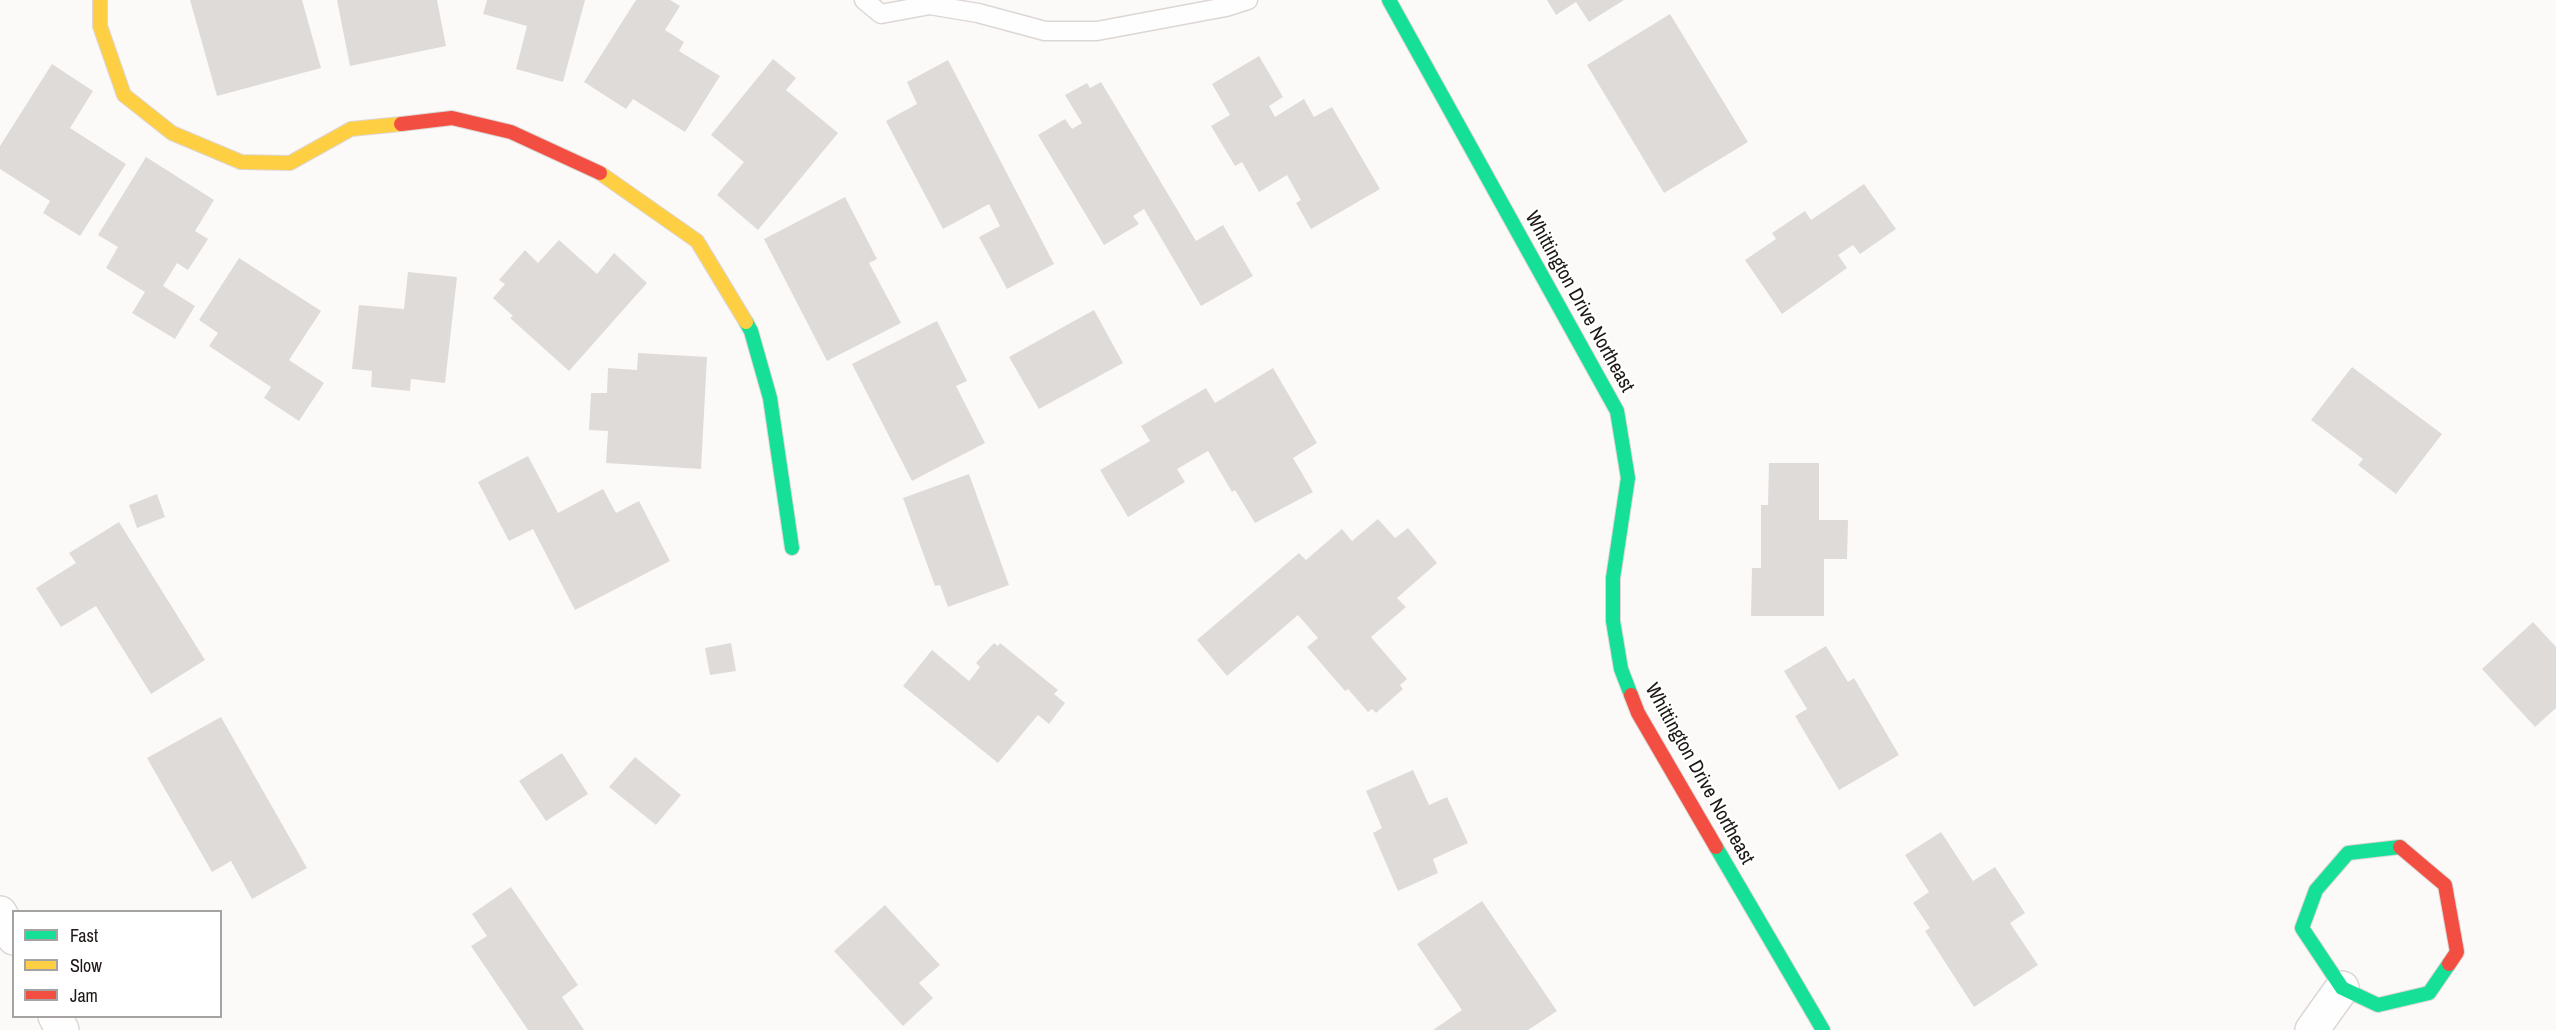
<!DOCTYPE html>
<style>
body{margin:0}
#map{position:relative;width:2556px;height:1030px;overflow:hidden;background:#fcfaf8;font-family:"Archivo Narrow",sans-serif}
canvas{display:block}
.legend{position:absolute;left:12px;top:910px;width:210px;height:108px;box-sizing:border-box;background:#fff;border:2px solid #a5a2a1;margin:0;padding:8px 10px;list-style:none;font-size:18px;color:#1e1715}
.legend li{display:flex;align-items:center;gap:12px;height:30px}
.legend b{width:30px;border:2px solid #a5a2a1}
</style>
<div id="map">
<canvas width="2556" height="1030"></canvas>
<ul class="legend">
<li><b style="height:8px;background:#16e098"></b>Fast</li>
<li><b style="height:8px;background:#ffcf43"></b>Slow</li>
<li><b style="height:8px;background:#f24e42"></b>Jam</li>
</ul>
</div>
<script>
const g = document.querySelector('canvas').getContext('2d');
g.lineJoin = 'round';
function fillPath(path, color) {
  g.fillStyle = color;
  g.fill(path, 'evenodd');
}
function poly(rows) {
  const path = new Path2D();
  for (const r of rows) {
    path.moveTo(r[0], r[1]);
    for (let i = 2; i < r.length; i += 2) path.lineTo(r[i], r[i + 1]);
  }
  return path;
}
function trace(path, color, width, dash) {
  g.strokeStyle = color;
  g.lineWidth = width;
  g.lineCap = dash ? 'butt' : 'round';
  g.setLineDash(dash || []);
  g.stroke(path);
}
function label(font, color, halo, rows, align = 'center') {
  g.font = font + ' "Archivo Narrow",sans-serif';
  g.lineWidth = 4.5;
  g.setLineDash([]);
  g.textBaseline = 'middle';
  g.strokeStyle = halo;
  g.fillStyle = color;
  for (const [text, x, y, turn = 0] of rows) {
    g.save();
    g.translate(x, y);
    g.rotate((+turn || 0) * Math.PI / 180);
    g.textAlign = isNaN(turn) ? turn : align;
    if (halo) g.strokeText(text, 0, 0);
    g.fillText(text, 0, 0);
    g.restore();
  }
}
const building = poly([
 [190,0,302,0,321,68,217,96],
 [337,0,437,0,446,46,350,66],
 [487,0,585,0,563,82,516,69,527,26,483,14],
 [636,0,670,0,680,6,665,30,684,42,679,51,720,76,685,132,633,99,626,109,584,82],
 [1547,0,1624,0,1589,22,1576,2,1556,15],
 [1670,14,1748,142,1664,193,1587,65],
 [1259,56,1283,97,1269,106,1275,117,1304,99,1314,117,1332,107,1380,189,1311,229,1296,203,1301,200,1287,175,1259,192,1242,162,1235,166,1211,126,1230,115,1212,84],
 [773,59,796,78,786,90,838,133,758,230,717,195,744,162,711,135],
 [948,60,1054,264,1007,289,979,237,1000,226,989,204,943,229,886,121,917,104,907,82],
 [52,64,93,91,70,128,126,164,80,236,43,213,50,201,0,169,0,146],
 [1101,82,1196,241,1223,225,1253,276,1201,306,1144,209,1133,216,1139,224,1104,245,1038,135,1065,119,1072,129,1082,123,1065,95,1087,83,1090,88],
 [146,157,214,200,195,231,208,239,188,270,177,263,163,286,195,306,175,339,132,313,145,292,106,268,118,247,98,235],
 [1864,184,1896,229,1860,254,1853,245,1838,255,1847,268,1782,314,1745,260,1776,239,1772,233,1805,211,1811,220],
 [845,197,877,259,869,263,901,323,827,361,764,239],
 [559,240,597,274,614,253,647,283,569,371,510,318,513,316,493,298,505,284,499,280,525,250,538,263],
 [239,258,321,311,289,360,324,383,299,421,264,398,271,387,209,346,218,333,199,320],
 [408,272,457,277,445,383,411,379,410,391,371,387,372,371,352,369,359,305,404,309],
 [1094,310,1123,363,1039,409,1009,357],
 [937,321,967,381,956,386,985,443,912,481,852,364],
 [638,353,707,357,701,469,606,463,608,431,589,430,591,393,607,393,608,368,637,370],
 [2352,367,2442,434,2396,494,2358,465,2363,459,2311,420],
 [1273,368,1317,443,1293,458,1313,492,1255,523,1235,490,1232,492,1208,451,1177,469,1185,482,1128,517,1100,470,1150,441,1141,426,1206,388,1215,403],
 [528,456,558,513,603,489,616,513,639,501,670,561,575,610,533,529,509,541,478,482],
 [1769,463,1819,463,1819,520,1848,520,1847,559,1824,559,1824,616,1751,616,1752,568,1761,568,1761,505,1768,505],
 [969,474,1009,585,948,607,940,585,935,586,903,498],
 [157,494,165,517,137,528,129,505],
 [1378,519,1395,538,1408,528,1437,563,1397,598,1406,607,1371,637,1407,679,1400,685,1403,689,1376,713,1372,709,1368,712,1348,689,1345,691,1307,647,1318,638,1298,615,1227,676,1197,640,1299,553,1306,560,1342,529,1352,541],
 [119,522,205,660,151,694,96,606,61,627,36,588,76,563,69,553],
 [2533,622,2556,647,2556,708,2535,727,2482,669],
 [731,643,736,671,710,675,705,648],
 [994,643,998,646,1000,643,1058,690,1054,694,1065,703,1049,724,1038,715,998,763,903,686,932,650,969,681,980,667,976,663],
 [1826,646,1848,682,1854,678,1899,755,1839,790,1795,716,1807,709,1784,671],
 [221,717,307,868,252,899,231,861,212,872,147,758],
 [562,753,588,794,546,821,519,781],
 [635,757,681,795,656,825,609,787],
 [1413,770,1429,805,1447,797,1468,843,1433,859,1438,873,1398,891,1373,833,1382,828,1366,791],
 [1941,832,1973,881,1995,867,2025,913,2010,923,2038,965,1974,1007,1925,931,1930,928,1913,903,1929,892,1905,855],
 [511,887,578,985,562,997,584,1030,528,1030,471,946,487,936,472,914],
 [1482,901,1557,1011,1528,1030,1433,1030,1462,1010,1417,944],
 [885,905,940,965,919,983,933,998,903,1026,834,951]
]);
const lane = poly([
 [864,0,881,14,930,5,978,13,1045,31,1097,31,1226,7,1248,0]
]);
const street = poly([
 [0,913,14,938],
 [55,1016,62,1030],
 [2312,1030,2342,988]
]);
const fast = poly([
 [1389,0,1617,411,1628,478,1613,578,1613,621,1621,669,1631,695],
 [746,322,751,331,770,398,792,548],
 [1716,847,1823,1030],
 [2400,847,2348,853,2316,890,2302,928,2342,988,2378,1005,2429,993,2449,964]
]);
const slow = poly([
 [100,0,100,26,124,95,172,133,241,162,290,163,351,129,401,124],
 [600,173,697,241,746,322]
]);
const jam = poly([
 [401,124,452,118,511,132,600,173],
 [1631,695,1638,713,1716,847],
 [2400,847,2445,885,2457,952,2449,964]
]);
const streetNames = [
 ["Whittington Drive Northeast",1579,302,61],
 ["Whittington Drive Northeast",1699,774,61]
];
fillPath(building, '#dfdbd9');
trace(lane, '#dcd7d5', 21);
trace(street, '#dcd7d5', 36);
trace(fast, '#dcd7d5', 16);
trace(slow, '#dcd7d5', 16);
trace(jam, '#dcd7d5', 16);
trace(lane, '#fffefe', 18);
trace(street, '#fffefe', 33);
trace(fast, '#16e098', 14);
trace(slow, '#ffcf43', 14);
trace(jam, '#f24e42', 14);
label('20px', '#1e1715', '#fff', streetNames);
</script>
